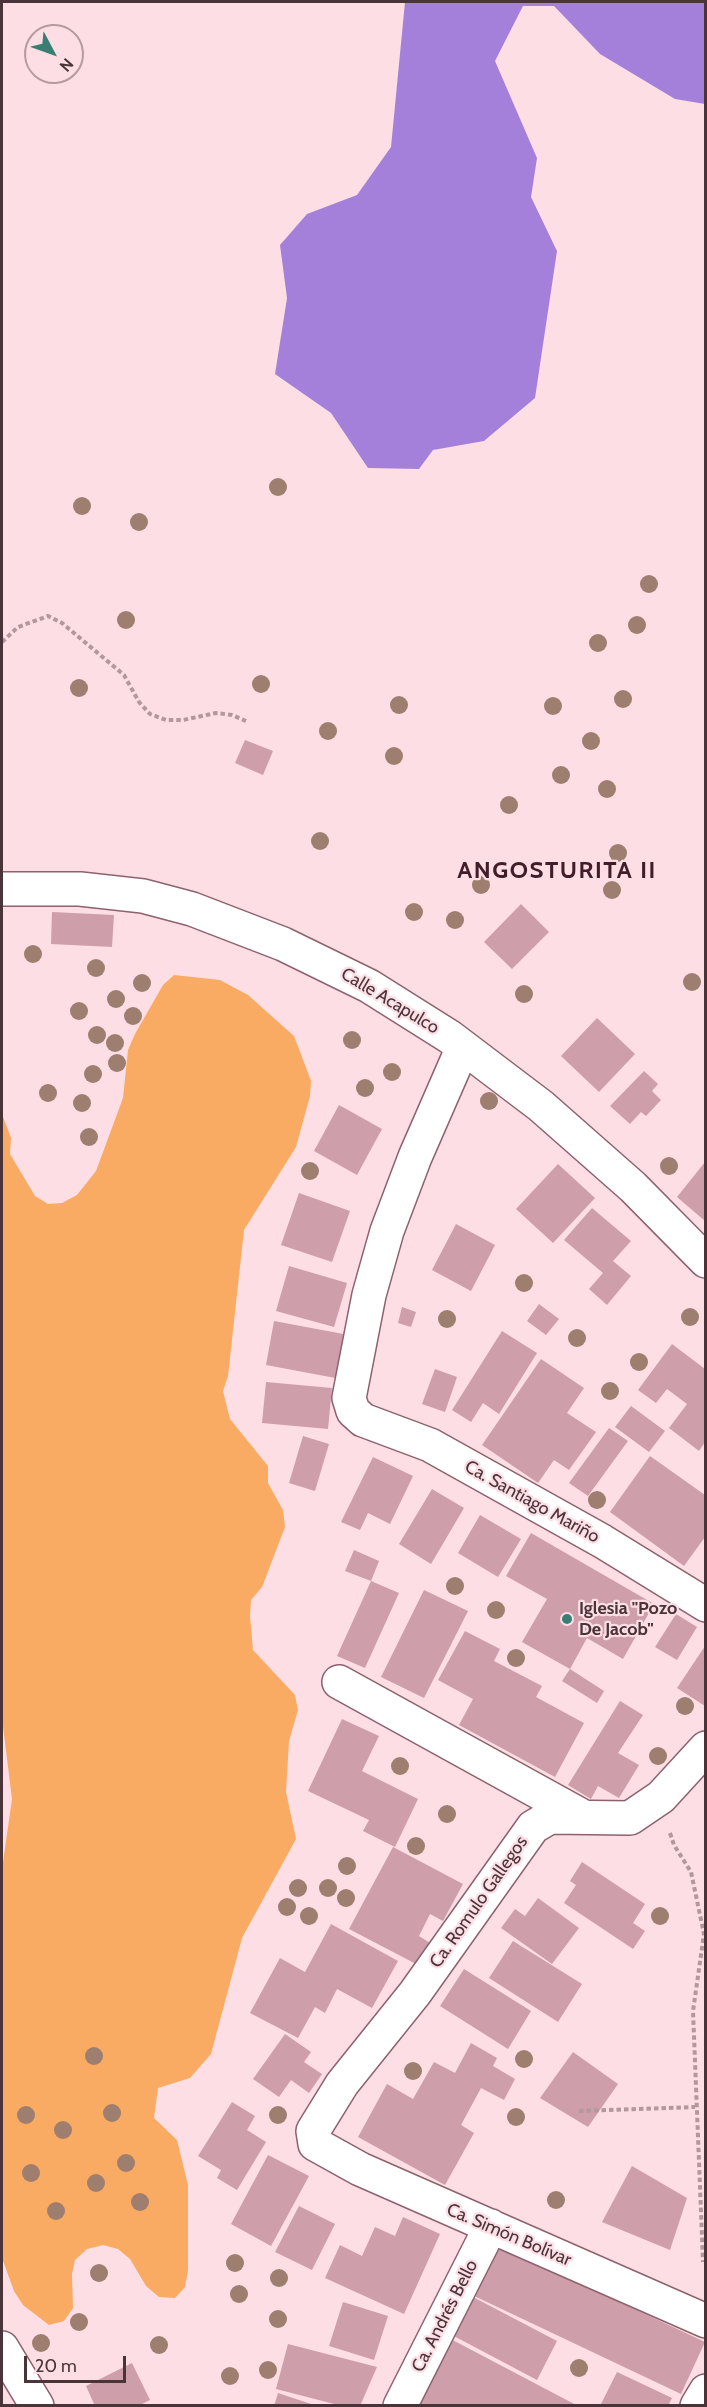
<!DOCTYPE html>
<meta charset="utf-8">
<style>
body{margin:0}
#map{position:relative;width:707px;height:2407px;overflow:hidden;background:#fddee5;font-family:Cabin,sans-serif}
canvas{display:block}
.frame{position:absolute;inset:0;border:3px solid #483439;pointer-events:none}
.north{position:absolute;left:24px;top:24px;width:60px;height:60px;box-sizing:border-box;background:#fddee5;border:2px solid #b59aa0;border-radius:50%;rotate:131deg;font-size:16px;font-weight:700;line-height:24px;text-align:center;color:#483439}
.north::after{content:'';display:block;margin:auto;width:21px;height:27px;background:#397e73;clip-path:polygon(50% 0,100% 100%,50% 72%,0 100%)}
.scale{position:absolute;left:24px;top:2356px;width:102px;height:27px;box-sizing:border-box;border:3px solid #483439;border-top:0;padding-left:8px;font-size:18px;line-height:21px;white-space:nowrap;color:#483439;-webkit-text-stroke:4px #fddee5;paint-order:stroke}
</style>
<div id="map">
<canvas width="707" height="2407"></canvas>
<div class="frame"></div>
<div class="north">N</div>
<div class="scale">20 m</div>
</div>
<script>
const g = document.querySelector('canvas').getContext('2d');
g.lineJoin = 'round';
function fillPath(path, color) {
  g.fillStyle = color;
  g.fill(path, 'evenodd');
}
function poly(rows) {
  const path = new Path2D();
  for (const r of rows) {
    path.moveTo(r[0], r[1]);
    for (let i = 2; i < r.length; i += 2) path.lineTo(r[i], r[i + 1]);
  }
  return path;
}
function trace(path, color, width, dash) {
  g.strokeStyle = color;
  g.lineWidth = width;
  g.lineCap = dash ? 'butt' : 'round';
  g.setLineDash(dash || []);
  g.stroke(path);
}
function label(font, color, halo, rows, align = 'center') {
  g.font = font + ' Cabin,sans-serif';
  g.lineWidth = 4.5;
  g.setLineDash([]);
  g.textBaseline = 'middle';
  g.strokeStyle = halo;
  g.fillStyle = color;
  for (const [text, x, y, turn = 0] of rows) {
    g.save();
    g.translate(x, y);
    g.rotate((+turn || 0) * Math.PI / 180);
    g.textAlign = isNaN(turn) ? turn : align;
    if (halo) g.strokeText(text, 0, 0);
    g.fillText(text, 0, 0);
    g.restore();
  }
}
const green = poly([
 [174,975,220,980,248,995,294,1036,311,1081,310,1096,296,1147,244,1230,228,1376,223,1391,230,1419,268,1466,268,1483,283,1510,285,1527,262,1587,251,1600,250,1616,253,1650,295,1695,298,1710,289,1741,286,1792,296,1839,242,1938,211,2054,190,2078,158,2088,154,2118,177,2140,188,2185,188,2270,185,2287,175,2298,159,2297,146,2286,130,2259,118,2249,103,2245,87,2249,75,2260,72,2274,73,2308,64,2321,49,2325,23,2305,14,2291,2,2258,2,1869,12,1799,2,1718,2,1114,11,1138,10,1154,35,1196,48,1204,62,1203,77,1195,96,1171,123,1098,128,1050,135,1034,163,985]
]);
const water = poly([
 [405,2,706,2,705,104,675,99,600,54,554,6,523,6,495,61,537,158,531,197,557,251,535,398,484,441,433,450,419,469,368,468,331,413,275,374,287,298,280,245,307,214,357,195,391,147]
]);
const building = poly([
 [245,740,273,751,263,775,235,763],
 [521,904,549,932,512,969,484,942],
 [52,912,114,915,112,947,51,944],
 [597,1018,635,1054,599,1092,561,1056],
 [644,1071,658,1084,652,1091,661,1100,646,1116,641,1112,630,1124,610,1106],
 [339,1105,382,1129,357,1175,314,1151],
 [705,1162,705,1221,677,1197],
 [558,1164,595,1198,553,1243,516,1209],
 [299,1193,350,1211,332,1262,281,1245],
 [592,1208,631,1241,613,1261,631,1276,607,1305,589,1289,603,1273,564,1240],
 [456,1224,495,1245,471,1291,432,1270],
 [289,1266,347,1283,334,1327,276,1311],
 [539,1304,559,1319,546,1335,527,1321],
 [402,1307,416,1312,411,1327,398,1323],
 [274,1321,354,1336,346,1380,266,1365],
 [502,1331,537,1353,499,1414,483,1403,471,1422,452,1410],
 [672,1344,705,1369,705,1442,699,1451,669,1428,687,1404,667,1389,656,1403,638,1390],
 [541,1359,584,1388,567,1413,596,1432,569,1470,554,1460,538,1483,482,1445],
 [435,1369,457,1377,445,1412,422,1404],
 [266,1382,332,1388,328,1429,262,1423],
 [631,1406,665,1431,649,1452,615,1427],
 [609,1428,628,1441,588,1496,569,1483],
 [303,1436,329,1444,315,1491,289,1483],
 [650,1456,705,1495,705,1537,684,1566,610,1512],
 [373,1457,413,1476,390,1524,368,1513,360,1530,341,1522],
 [432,1489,464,1508,431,1564,399,1544],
 [480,1515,521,1539,498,1577,458,1553],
 [531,1533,654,1604,623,1659,587,1638,570,1669,522,1642,547,1599,506,1576],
 [354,1550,379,1561,371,1581,345,1571],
 [371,1581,399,1593,365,1668,337,1656],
 [424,1590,468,1611,424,1698,381,1677],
 [676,1614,697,1627,677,1660,655,1647],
 [465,1631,500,1649,494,1661,542,1686,536,1697,584,1723,555,1777,459,1725,473,1699,438,1680],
 [705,1646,705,1706,677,1688],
 [570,1669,604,1691,597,1703,562,1681],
 [620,1701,643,1715,618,1753,639,1765,619,1798,598,1786,591,1799,568,1785],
 [342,1719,379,1736,362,1771,418,1799,395,1847,363,1831,369,1820,308,1791],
 [393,1847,463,1884,443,1921,430,1914,419,1936,430,1943,418,1965,349,1929],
 [582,1862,645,1904,633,1923,645,1931,633,1949,564,1903,576,1885,570,1881],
 [538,1898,579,1928,552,1964,501,1928,515,1909,525,1916],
 [331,1924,398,1961,372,2008,337,1989,325,2013,315,2007,298,2038,250,2013,280,1958,305,1972],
 [513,1941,582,1984,558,2022,489,1978],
 [464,1969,531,2011,508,2049,440,2006],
 [285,2034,311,2052,304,2062,322,2074,309,2093,291,2080,279,2097,253,2079],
 [471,2043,497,2058,493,2066,515,2079,504,2100,481,2088,461,2125,474,2133,445,2185,358,2137,387,2084,413,2099,434,2062,455,2073],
 [573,2052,618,2084,588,2127,540,2098],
 [232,2102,255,2116,247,2130,266,2142,237,2190,217,2178,221,2170,198,2156],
 [268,2155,309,2176,271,2246,231,2224],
 [632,2166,687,2198,670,2250,602,2222],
 [299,2206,335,2224,312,2270,275,2252],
 [403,2217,440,2234,404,2314,325,2278,340,2245,362,2256,375,2227,395,2236],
 [494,2243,705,2342,681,2394,470,2294],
 [473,2297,557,2341,537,2380,452,2335],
 [343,2302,388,2316,374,2360,329,2346],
 [445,2336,578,2406,409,2406],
 [288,2344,377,2367,360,2406,342,2406,276,2389],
 [132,2363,150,2400,138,2406,95,2406,86,2386],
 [617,2372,672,2398,668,2406,600,2406],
 [278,2393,314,2405,314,2406,274,2406]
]);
const path = poly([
 [2,642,18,627,48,616,62,623,124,675,139,702,150,714,166,720,183,720,216,713,232,715,246,721],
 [670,1833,674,1845,691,1872,704,1934,693,2011,703,2262],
 [579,2111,695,2107]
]);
const minor = poly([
 [2,889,80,889,143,896,192,909,283,944,369,986,450,1037,541,1106,633,1187,706,1261],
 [463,1047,415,1157,387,1231,369,1295,349,1398,353,1411,363,1420,430,1445,602,1541,706,1605],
 [339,1682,582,1816],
 [706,1748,661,1797,630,1818,550,1817,533,1827,415,1993,342,2084,313,2131,315,2144,360,2169,706,2321],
 [2,2348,37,2406],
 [400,2406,491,2226],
 [697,2406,706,2391]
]);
const trees = [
 [278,487],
 [82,506],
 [139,522],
 [649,584],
 [126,620],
 [637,625],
 [598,643],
 [261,684],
 [79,688],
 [623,699],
 [399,705],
 [553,706],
 [328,731],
 [591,741],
 [394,756],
 [561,775],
 [607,789],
 [509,805],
 [320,841],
 [618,853],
 [481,885],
 [612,890],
 [414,912],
 [455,920],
 [33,954],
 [96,968],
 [692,982],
 [142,983],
 [524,994],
 [116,999],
 [79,1011],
 [133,1016],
 [97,1035],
 [352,1040],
 [115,1043],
 [117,1063],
 [392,1072],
 [93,1074],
 [365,1088],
 [48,1093],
 [489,1101],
 [82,1103],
 [89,1137],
 [669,1166],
 [310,1171],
 [524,1283],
 [690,1317],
 [447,1319],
 [577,1338],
 [639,1362],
 [610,1391],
 [597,1500],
 [455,1586],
 [496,1610],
 [516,1658],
 [685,1706],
 [658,1756],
 [400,1766],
 [447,1814],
 [416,1846],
 [347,1866],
 [298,1888],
 [328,1888],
 [346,1898],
 [287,1907],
 [309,1916],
 [660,1916],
 [94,2056],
 [524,2059],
 [413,2071],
 [112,2113],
 [26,2115],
 [278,2115],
 [516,2117],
 [63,2130],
 [126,2163],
 [31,2173],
 [96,2183],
 [556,2200],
 [140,2202],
 [56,2211],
 [235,2263],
 [99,2273],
 [279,2278],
 [239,2294],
 [278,2319],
 [79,2322],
 [41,2343],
 [159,2345],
 [579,2368],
 [268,2370],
 [230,2376]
];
const markers = [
 [567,1619,6,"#397e73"]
];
const streetNames = [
 ["Calle Acapulco",390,1001,31],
 ["Ca. Santiago Mariño",532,1502,29],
 ["Ca. Romulo Gallegos",479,1902,-55],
 ["Ca. Simón Bolívar",509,2235,23],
 ["Ca. Andrés Bello",445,2316,-63]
];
const poiNames = [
 ["Iglesia \"Pozo",579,1609],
 ["De Jacob\"",579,1630]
];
const districtNames = [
 ["ANGOSTURITA II",557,871]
];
fillPath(green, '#faab63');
fillPath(water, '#a580da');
fillPath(building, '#ce9eaa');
trace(minor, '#8d616d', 36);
trace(path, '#b2979d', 4, [4.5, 3]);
trace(minor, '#fff', 33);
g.fillStyle = '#9e7e6f';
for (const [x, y] of trees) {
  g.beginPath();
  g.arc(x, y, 9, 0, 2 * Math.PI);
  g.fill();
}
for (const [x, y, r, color] of markers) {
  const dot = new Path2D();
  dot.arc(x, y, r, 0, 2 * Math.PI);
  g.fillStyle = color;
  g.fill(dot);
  trace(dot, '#fddee5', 2);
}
label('18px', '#483439', '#fddee5', streetNames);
label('bold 18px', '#483439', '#fddee5', poiNames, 'left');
g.letterSpacing = '1.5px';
label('bold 24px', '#421d29', '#fddee5', districtNames);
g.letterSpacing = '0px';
</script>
